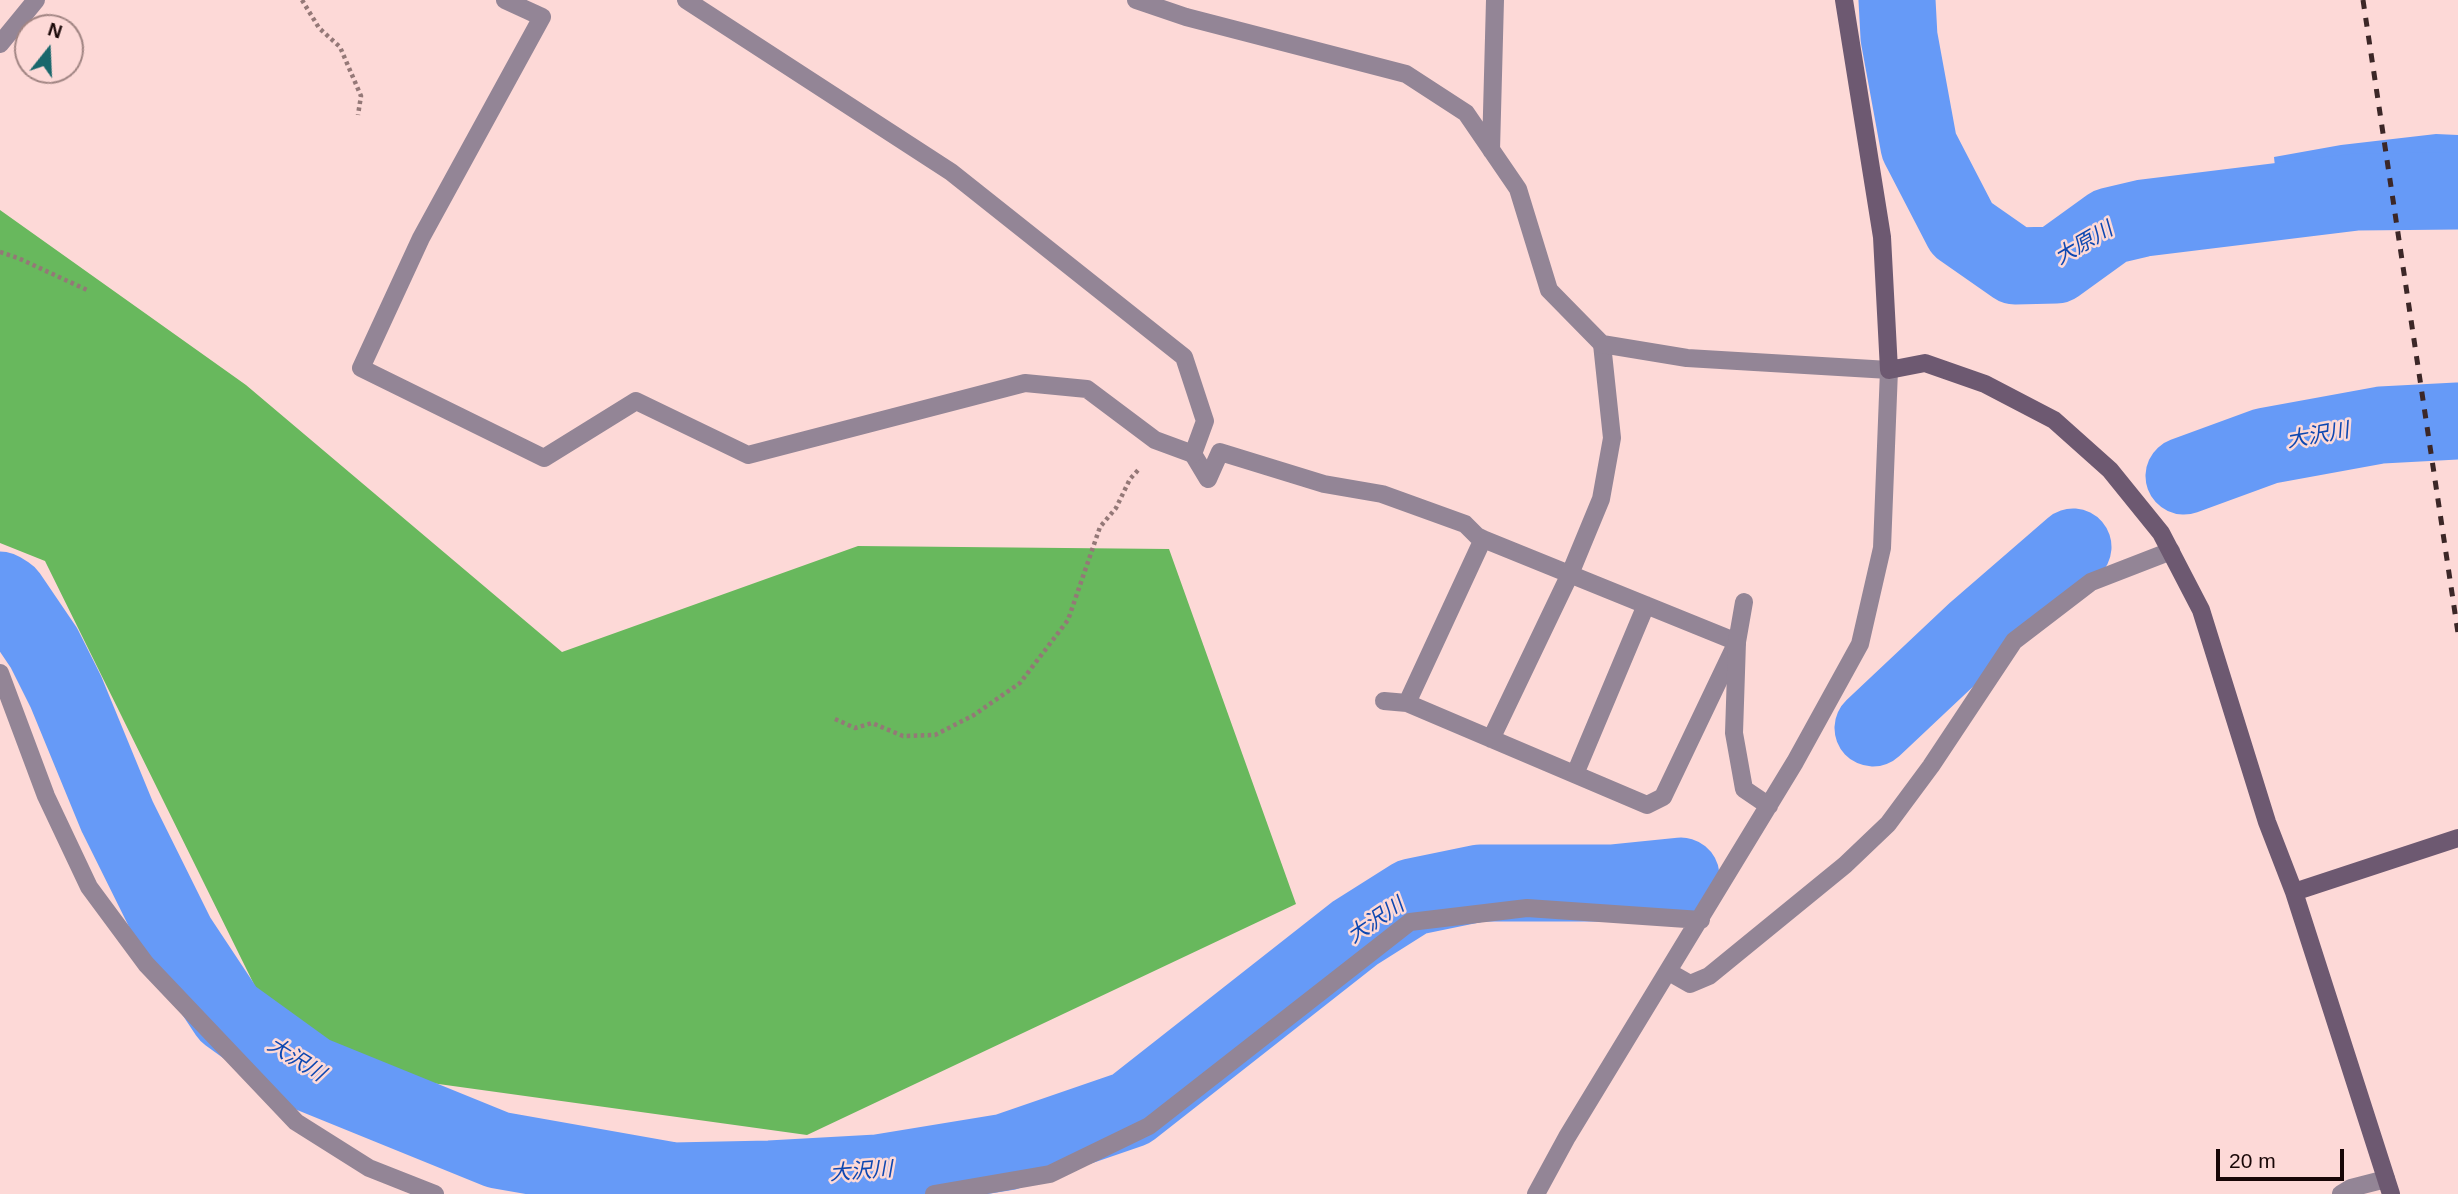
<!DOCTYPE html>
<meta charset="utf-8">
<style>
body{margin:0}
#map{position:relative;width:2458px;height:1194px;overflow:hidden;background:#fdd9d7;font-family:Arial,sans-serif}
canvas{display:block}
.north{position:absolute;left:14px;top:14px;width:70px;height:70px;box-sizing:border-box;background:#fdd9d7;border:2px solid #a18583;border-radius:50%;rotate:18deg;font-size:19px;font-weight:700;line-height:28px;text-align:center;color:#180606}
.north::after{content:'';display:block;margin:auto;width:24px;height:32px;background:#19676c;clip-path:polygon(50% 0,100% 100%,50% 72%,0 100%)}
.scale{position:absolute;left:2216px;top:1149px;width:128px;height:32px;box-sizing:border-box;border:4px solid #180606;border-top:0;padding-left:9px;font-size:21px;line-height:24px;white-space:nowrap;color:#180606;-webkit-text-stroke:5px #fdd9d7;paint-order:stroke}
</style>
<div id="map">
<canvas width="2458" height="1194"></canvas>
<div class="north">N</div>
<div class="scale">20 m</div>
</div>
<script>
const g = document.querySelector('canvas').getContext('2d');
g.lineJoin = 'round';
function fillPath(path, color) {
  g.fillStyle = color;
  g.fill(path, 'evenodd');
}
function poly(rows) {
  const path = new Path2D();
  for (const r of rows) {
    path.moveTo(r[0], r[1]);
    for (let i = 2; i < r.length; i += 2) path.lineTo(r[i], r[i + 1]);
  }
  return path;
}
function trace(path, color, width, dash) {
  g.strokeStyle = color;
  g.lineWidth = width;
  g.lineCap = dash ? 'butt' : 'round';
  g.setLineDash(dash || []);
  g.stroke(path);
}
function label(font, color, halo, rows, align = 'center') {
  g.font = font + ' Arial,"Noto Sans JP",sans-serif';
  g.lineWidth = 5;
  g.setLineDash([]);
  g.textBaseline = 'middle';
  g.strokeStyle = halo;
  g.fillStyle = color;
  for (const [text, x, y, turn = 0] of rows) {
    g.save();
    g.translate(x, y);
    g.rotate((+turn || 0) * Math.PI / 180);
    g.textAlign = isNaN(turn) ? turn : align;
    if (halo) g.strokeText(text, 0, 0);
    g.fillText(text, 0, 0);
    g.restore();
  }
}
const forest = poly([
 [0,210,246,385,562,652,858,546,1169,549,1296,904,807,1135,424,1082,278,1033,45,561,0,543]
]);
const water = poly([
 [2436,134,2458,135,2458,210,2425,210,2367,218,2314,216,2281,224,2274,157,2341,145]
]);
const river = poly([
 [1897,0,1899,37,1919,146,1962,229,2015,266,2056,265,2110,226,2144,218,2356,192,2458,191],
 [2184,476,2266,446,2381,425,2458,421],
 [0,590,8,595,44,648,66,692,117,816,177,937,228,1014,311,1074,498,1150,673,1181,770,1179,878,1173,1006,1152,1131,1109,1355,933,1412,897,1480,883,1612,883,1681,876],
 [1873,728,1976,631,2073,547]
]);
const path = poly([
 [302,0,319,28,340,47,361,96,358,115],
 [0,252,18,258,87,290],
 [835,719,855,728,872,723,903,736,935,735,974,715,1020,683,1068,620,1100,527,1116,508,1130,479,1140,468]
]);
const lane = poly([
 [1193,454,1208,479,1220,452,1324,484,1382,494,1465,524,1477,536,1483,539,1737,642,1663,797,1647,805,1407,703,1384,701],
 [1407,703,1483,539],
 [1491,739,1570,574,1601,499,1612,438,1602,344],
 [1575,774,1646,605]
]);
const street = poly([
 [505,0,542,17,421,238,361,368,544,458,636,401,748,455,1025,383,1087,389,1155,440,1193,454,1205,421,1184,357,951,172,686,0],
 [1136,0,1186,17,1406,74,1466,113,1518,189,1549,290,1602,344,1687,358,1889,370,1882,548,1860,644,1795,762,1567,1137,1536,1194],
 [0,44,36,0],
 [1491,150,1495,0],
 [1744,602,1737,642,1734,733,1744,789,1769,806],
 [0,673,46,796,89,887,146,964,296,1122,369,1168,435,1194],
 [1669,972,1690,984,1709,976,1845,865,1888,824,1931,766,2014,641,2091,582,2171,551],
 [934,1194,1050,1174,1149,1126,1410,922,1527,908,1701,920],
 [2341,1194,2351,1188,2386,1179]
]);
const secondary = poly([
 [1844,0,1882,237,1889,370,1925,363,1985,384,2054,420,2110,470,2161,533,2201,610,2267,822,2294,892,2391,1194],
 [2294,892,2458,838]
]);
const rail = poly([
 [2363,0,2458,633]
]);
const waterNames = [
 ["大原川",2084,244,-30],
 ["大沢川",2318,436,-10],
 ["大沢川",1376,921,-34],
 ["大沢川",296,1060,32],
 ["大沢川",861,1172,-4]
];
fillPath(forest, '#68b85d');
fillPath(water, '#669af7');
trace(river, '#669af7', 77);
trace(path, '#947877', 4.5, [3.5, 3.5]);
trace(lane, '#938596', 18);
trace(street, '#938596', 18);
trace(secondary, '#6d5971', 18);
trace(rail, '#3c2727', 5, [9, 9]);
label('italic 21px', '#0d47b1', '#fdd9d7', waterNames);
</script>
